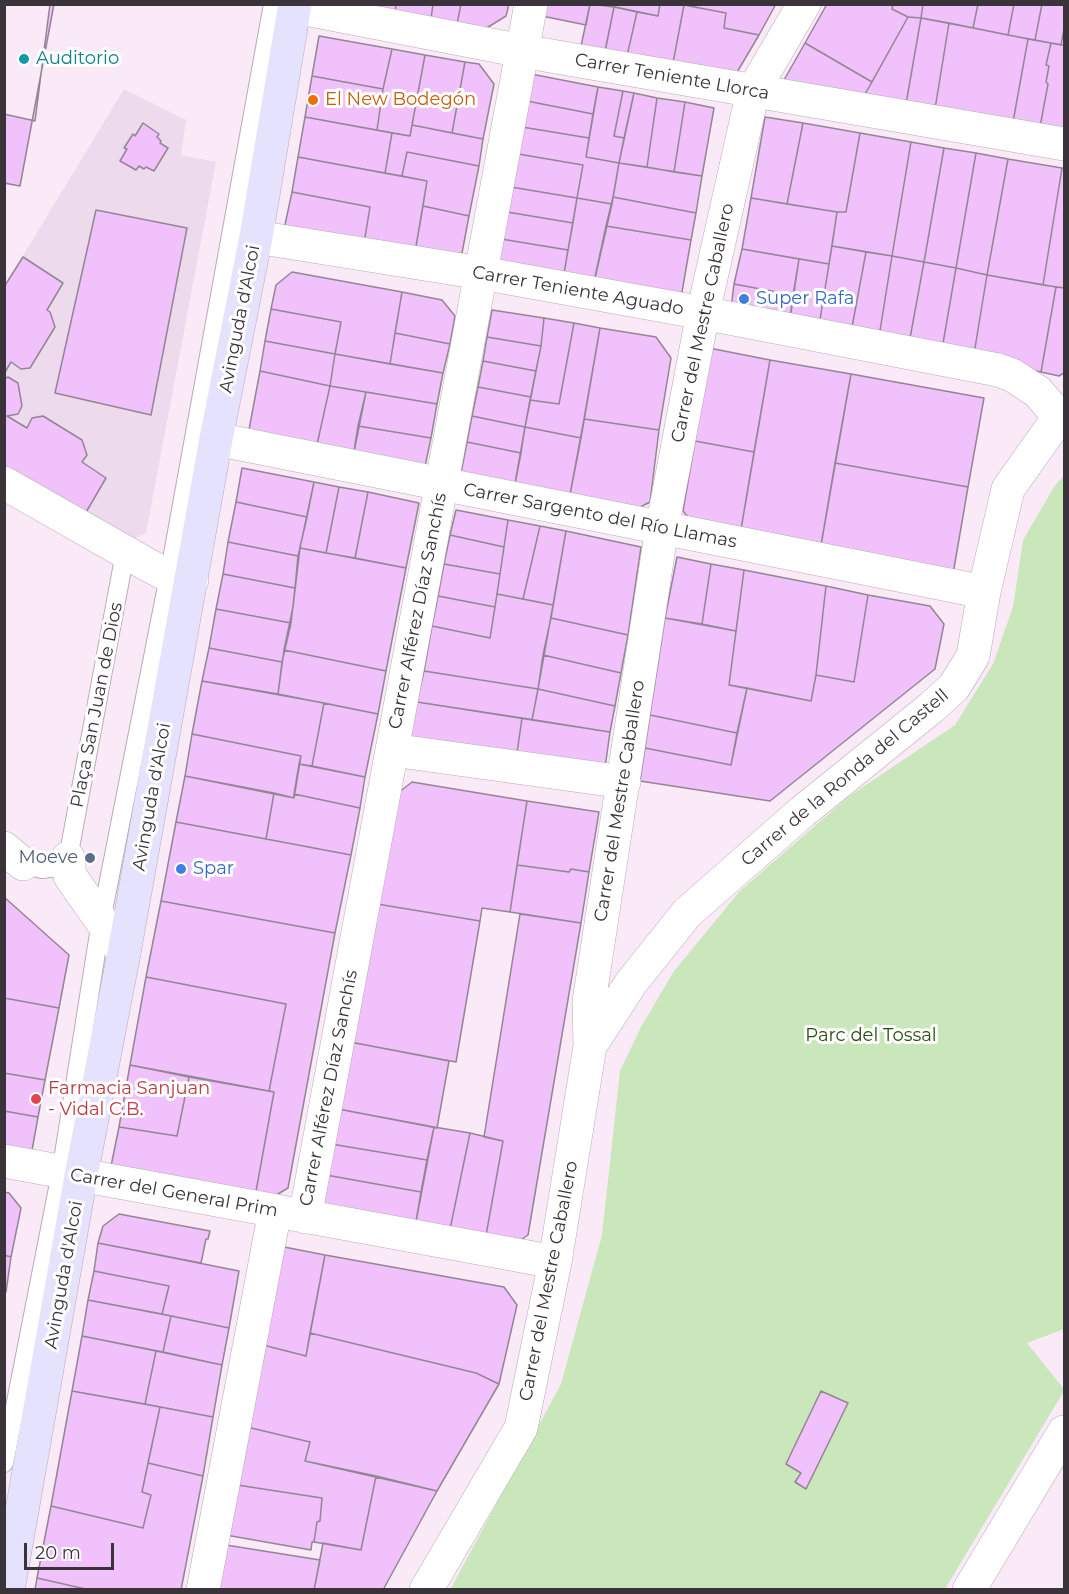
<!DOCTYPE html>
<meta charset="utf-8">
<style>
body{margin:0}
#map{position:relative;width:1069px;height:1594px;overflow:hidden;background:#faeaf8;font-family:Montserrat,sans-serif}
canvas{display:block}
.frame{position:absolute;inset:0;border:6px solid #3a343a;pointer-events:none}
.scale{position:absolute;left:24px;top:1543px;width:90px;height:27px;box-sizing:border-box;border:3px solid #3a343a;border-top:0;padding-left:8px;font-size:18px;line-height:21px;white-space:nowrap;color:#3a343a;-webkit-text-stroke:4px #fff;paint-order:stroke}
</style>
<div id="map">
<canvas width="1069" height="1594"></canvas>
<div class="frame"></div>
<div class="scale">20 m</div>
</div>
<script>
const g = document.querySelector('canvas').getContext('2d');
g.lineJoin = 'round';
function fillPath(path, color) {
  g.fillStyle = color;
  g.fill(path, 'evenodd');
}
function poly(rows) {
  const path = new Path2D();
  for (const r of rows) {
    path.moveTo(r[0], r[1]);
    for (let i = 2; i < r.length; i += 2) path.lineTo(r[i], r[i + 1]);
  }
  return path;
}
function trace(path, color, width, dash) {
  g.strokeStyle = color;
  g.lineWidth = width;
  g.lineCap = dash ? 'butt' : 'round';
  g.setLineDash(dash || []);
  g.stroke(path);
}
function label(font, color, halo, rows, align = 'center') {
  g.font = font + ' Montserrat,sans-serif';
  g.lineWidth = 6;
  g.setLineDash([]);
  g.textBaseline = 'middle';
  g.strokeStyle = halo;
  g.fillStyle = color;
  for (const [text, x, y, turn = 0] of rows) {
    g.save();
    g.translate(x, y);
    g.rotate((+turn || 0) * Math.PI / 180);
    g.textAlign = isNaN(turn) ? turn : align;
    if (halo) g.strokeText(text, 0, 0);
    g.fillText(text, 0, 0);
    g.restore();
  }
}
const built = poly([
 [124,89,186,120,181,155,216,162,146,533,129,541,5,466,4,287]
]);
const green = poly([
 [1064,475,1064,1329,1027,1343,1064,1389,1064,1391,945,1589,450,1590,561,1384,602,1235,620,1071,641,1027,674,971,740,891,848,797,955,725,993,664,1013,607,1023,540,1054,487]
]);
const building = poly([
 [4,4,54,4,20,186,4,183,4,4],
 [4,4,50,4,35,121,4,114,4,4],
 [342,4,396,4,395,13,342,4],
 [396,4,433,4,431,19,395,13,396,4],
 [433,4,461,4,457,24,431,19,433,4],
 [461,4,509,4,506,16,485,29,457,24,461,4],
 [545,4,590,4,586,25,542,16,545,4],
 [590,4,614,7,605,51,581,46,590,4],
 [601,4,660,4,658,16,601,4],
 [660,4,684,5,673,63,627,56,637,12,658,16,660,4],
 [679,4,776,4,759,35,724,28,726,13,679,4],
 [827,4,893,4,892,9,908,17,872,82,805,43,827,4],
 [893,4,923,4,921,18,908,17,892,9,893,4],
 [923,4,978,4,973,28,921,18,923,4],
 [978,4,1014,4,1008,35,973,28,978,4],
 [1014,4,1042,4,1035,40,1008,35,1014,4],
 [1042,4,1064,4,1064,29,1061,45,1035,40,1042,4],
 [684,5,726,13,724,28,759,35,736,74,673,63,684,5],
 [614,7,637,12,627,56,605,52,614,7],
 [908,17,921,18,906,104,864,96,908,17],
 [921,18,949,23,935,109,906,104,921,18],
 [949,23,1028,39,1013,122,935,109,949,23],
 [319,36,392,49,383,89,312,76,319,36],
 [1028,39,1051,43,1046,65,1049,66,1046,82,1048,84,1040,127,1013,122,1028,39],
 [805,43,872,82,864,96,784,80,805,43],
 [1051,43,1064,45,1064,131,1040,127,1048,84,1046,82,1049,66,1046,65,1051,43],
 [392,49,425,55,410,136,377,130,383,89,392,49],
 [425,55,465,62,452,133,412,125,425,55],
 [465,62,479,64,494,84,483,139,452,133,465,62],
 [531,74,598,87,593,114,527,101,531,74],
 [312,76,383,89,377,130,305,117,312,76],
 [598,87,623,91,614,136,624,138,619,163,586,157,598,87],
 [623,91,634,93,624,138,614,136,623,91],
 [634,93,657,98,647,167,619,163,634,93],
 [657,98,685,102,674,172,647,167,657,98],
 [527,101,593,114,589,138,522,127,527,101],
 [685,102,714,108,702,176,674,172,685,102],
 [305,117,392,133,385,173,298,157,305,117],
 [765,117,803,123,787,204,751,198,765,117],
 [143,123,159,134,157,137,161,141,160,143,168,148,154,171,146,167,144,169,139,166,136,170,120,161,127,149,124,148,133,134,135,136,143,123],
 [803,123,860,133,846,212,837,212,787,204,803,123],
 [412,125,483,139,479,166,407,152,402,176,385,173,392,133,410,136,412,125],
 [522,127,589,138,586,157,619,163,612,204,577,198,583,165,518,154,522,127],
 [860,133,911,142,892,256,832,246,837,212,846,212,860,133],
 [911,142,944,148,924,262,892,256,911,142],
 [944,148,976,153,956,268,924,262,944,148],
 [407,152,479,166,469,216,423,206,427,181,402,176,407,152],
 [976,153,1008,159,987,275,956,268,976,153],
 [518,154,583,165,577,198,511,187,518,154],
 [298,157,427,181,414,258,363,249,370,207,292,192,298,157],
 [1008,159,1062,168,1043,285,987,275,1008,159],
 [619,163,702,176,696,213,613,197,619,163],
 [1062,168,1064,168,1064,288,1043,285,1062,168],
 [511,187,577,198,573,223,507,212,511,187],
 [292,192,370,207,363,249,283,234,292,192],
 [613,197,696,213,691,240,606,226,613,197],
 [577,198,612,204,592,291,562,285,577,198],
 [751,198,837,212,829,264,742,249,751,198],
 [423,206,469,216,462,253,414,258,423,206],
 [96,210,187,228,151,415,55,393,96,210],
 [507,212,573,223,568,250,501,239,507,212],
 [606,226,691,240,682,292,662,304,592,291,606,226],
 [501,239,568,250,562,285,496,272,501,239],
 [832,246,866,252,850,338,818,332,832,246],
 [742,249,799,259,793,295,734,284,742,249],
 [866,252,892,256,878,343,850,338,866,252],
 [892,256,924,262,908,349,878,343,892,256],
 [23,257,63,283,47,310,50,312,55,327,30,368,21,369,11,362,4,374,4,287,23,257],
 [799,259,829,264,818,332,789,326,799,259],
 [924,262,956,268,941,355,908,349,924,262],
 [956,268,987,275,973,360,941,355,956,268],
 [292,272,402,292,390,364,335,354,341,322,271,309,276,285,292,272],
 [987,275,1056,287,1041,372,973,360,987,275],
 [734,284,793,295,789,326,730,316,734,284],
 [1056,287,1064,288,1064,373,1059,376,1041,372,1056,287],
 [402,292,442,300,455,316,450,344,395,333,402,292],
 [271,309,341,322,335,354,265,341,271,309],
 [492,310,544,318,541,346,487,337,492,310],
 [544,318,574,323,559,404,530,400,541,346,544,318],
 [574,323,600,328,581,438,525,427,530,400,559,404,574,323],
 [600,328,656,337,671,358,659,430,584,419,600,328],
 [395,333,450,344,443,373,390,364,395,333],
 [487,337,541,346,536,371,483,361,487,337],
 [265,341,335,354,330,386,260,371,265,341],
 [709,348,770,360,754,452,695,441,709,348],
 [335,354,443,373,437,404,330,386,335,354],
 [770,360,851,374,820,551,740,535,770,360],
 [483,361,536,371,531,397,478,387,483,361],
 [260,371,330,386,316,449,248,435,260,371],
 [851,374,984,398,968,487,835,463,851,374],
 [8,377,18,383,22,406,18,414,7,416,27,428,32,418,43,416,82,440,87,455,82,462,106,478,85,514,4,466,4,379,8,377],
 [330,386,366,392,353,457,316,449,330,386],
 [478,387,531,397,525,427,472,416,478,387],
 [366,392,437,404,431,438,358,426,366,392],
 [472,416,525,427,521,453,467,442,472,416],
 [584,419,659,430,650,502,629,513,569,500,584,419],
 [358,426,431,438,424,471,353,457,358,426],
 [525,427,581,438,569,500,514,489,525,427],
 [695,441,754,452,740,535,697,528,683,511,695,441],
 [467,442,521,453,514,489,460,478,467,442],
 [835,463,968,487,952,580,820,551,835,463],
 [242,468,314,482,307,517,236,502,242,468],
 [314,482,339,487,326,553,300,548,314,482],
 [339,487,368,492,355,558,326,553,339,487],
 [368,492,419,503,406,568,355,558,368,492],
 [236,502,307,517,298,556,228,542,236,502],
 [456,510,508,520,504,547,450,535,456,510],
 [508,520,540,526,523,599,497,594,508,520],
 [540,526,566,531,553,605,523,599,540,526],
 [566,531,641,547,628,635,551,618,566,531],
 [450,535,504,547,500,574,444,564,450,535],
 [228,542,298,556,295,588,223,574,228,542],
 [300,548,406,568,386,671,284,650,293,607,300,548],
 [677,557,711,564,702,624,665,618,677,557],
 [444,564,500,574,495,607,438,596,444,564],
 [711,564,744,570,736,631,702,624,711,564],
 [744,570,826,586,816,675,811,701,729,685,744,570],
 [223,574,295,588,291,623,216,609,223,574],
 [826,586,868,595,854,682,816,675,826,586],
 [497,594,553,605,538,689,424,671,432,626,490,638,497,594],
 [868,595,930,606,944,624,935,669,770,801,640,781,645,748,731,765,747,688,811,701,816,675,854,682,868,595],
 [438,596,495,607,490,638,432,626,438,596],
 [216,609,291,623,282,662,209,648,216,609],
 [551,618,628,635,621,673,543,655,551,618],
 [665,618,736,631,729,685,747,688,737,733,650,715,665,618],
 [209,648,282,662,278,694,202,681,209,648],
 [284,650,386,671,378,714,278,694,284,650],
 [543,655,621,673,615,706,538,689,543,655],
 [424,671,538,689,532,720,417,702,424,671],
 [202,681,324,703,312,766,299,764,301,756,192,734,202,681],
 [538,689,615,706,610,732,532,720,538,689],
 [417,702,522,718,516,760,408,743,417,702],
 [324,703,378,714,365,777,312,766,324,703],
 [650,715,737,733,731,765,645,748,650,715],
 [522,718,610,732,604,775,516,760,522,718],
 [192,734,301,756,294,798,185,776,192,734],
 [299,764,365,777,360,808,294,794,299,764],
 [185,776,274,793,266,839,176,822,185,776],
 [412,782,527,801,510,912,482,908,480,921,377,904,398,793,412,782],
 [274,793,294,798,294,794,360,808,351,855,266,839,274,793],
 [527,801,599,812,589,872,571,869,569,872,517,865,527,801],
 [176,822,351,855,335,933,161,901,176,822],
 [517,865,569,872,571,869,589,872,581,923,510,912,517,865],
 [4,897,69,955,59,1008,4,998,4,897],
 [161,901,335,933,288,1188,268,1200,255,1197,274,1092,269,1091,286,1004,146,977,161,901],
 [377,904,480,921,456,1062,350,1042,377,904],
 [520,914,581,923,528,1235,512,1246,485,1241,503,1141,484,1137,520,914],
 [146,977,286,1004,269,1091,130,1065,146,977],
 [4,998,59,1008,45,1080,4,1073,4,998],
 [350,1042,449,1061,437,1128,338,1109,350,1042],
 [130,1065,189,1077,177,1136,119,1127,130,1065],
 [4,1073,45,1080,38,1117,4,1111,4,1073],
 [189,1077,274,1092,255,1197,110,1171,119,1127,177,1136,189,1077],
 [338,1109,434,1127,427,1160,331,1144,338,1109],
 [4,1111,38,1117,31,1156,4,1152,4,1111],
 [434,1127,470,1133,449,1234,415,1227,434,1127],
 [470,1133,503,1141,485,1241,449,1234,470,1133],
 [331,1144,427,1160,421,1192,326,1175,331,1144],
 [326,1175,421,1192,415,1227,318,1209,326,1175],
 [4,1192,9,1193,21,1208,11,1257,4,1255,4,1192],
 [119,1214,210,1231,208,1239,206,1239,201,1263,98,1243,103,1226,119,1214],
 [98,1243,239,1271,229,1328,162,1314,169,1286,94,1271,98,1243],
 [279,1246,325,1255,306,1356,263,1345,279,1246],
 [4,1255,11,1257,6,1292,4,1292,4,1255],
 [325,1255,504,1287,517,1305,499,1384,476,1373,310,1333,325,1255],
 [94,1271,169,1286,162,1314,88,1300,94,1271],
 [88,1300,171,1316,163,1352,82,1336,88,1300],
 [171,1316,229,1328,222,1365,163,1352,171,1316],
 [310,1333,476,1373,499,1384,437,1491,305,1461,310,1442,247,1427,263,1345,306,1356,310,1333],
 [82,1336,156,1351,145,1404,72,1391,82,1336],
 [156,1351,222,1365,213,1417,145,1404,156,1351],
 [72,1391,160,1407,142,1492,151,1495,143,1528,51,1506,72,1391],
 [821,1391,848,1403,806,1489,795,1482,801,1473,786,1464,821,1391],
 [160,1407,213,1417,203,1476,148,1463,160,1407],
 [247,1427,310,1442,305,1461,376,1476,361,1550,314,1542,317,1522,320,1521,322,1498,237,1485,247,1427],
 [148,1463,203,1476,181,1590,90,1590,37,1578,51,1506,143,1528,151,1495,142,1492,148,1463],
 [376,1476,437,1491,383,1590,314,1590,323,1543,361,1550,376,1476],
 [237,1485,322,1498,320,1521,317,1522,314,1542,312,1542,311,1550,220,1534,237,1485],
 [226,1545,320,1560,314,1590,218,1590,226,1545],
 [37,1578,90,1590,35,1590,37,1578]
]);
const service = poly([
 [23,864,42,869,59,867,68,858,125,553],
 [4,1463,61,1173,101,921,169,576,273,4]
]);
const minor = poly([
 [280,4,522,51,1064,144],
 [256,237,481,273,703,313,998,370,1012,375,1038,392,1059,417],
 [216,439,984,592],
 [4,483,148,565,169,576,192,580],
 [392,750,624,782],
 [4,848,23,864],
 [68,858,70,876,124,953],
 [590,1046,631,983,687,913,802,812,932,707,954,687,973,656,984,592,1008,489,1059,417,1064,414],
 [4,1161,555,1262],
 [305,1217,531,4],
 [203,1590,275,1211],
 [426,1590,521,1428,555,1262,590,1046,589,1002,662,528,703,313,753,91,804,4],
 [969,1590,1064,1432]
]);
const secondary = poly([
 [8,1590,81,1176,124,953,216,439,256,237,295,4]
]);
const markers = [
 [24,59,6,"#0f9aa8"],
 [313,100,6,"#e8710a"],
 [744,299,6,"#3f7fe0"],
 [90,858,6,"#5c6f8a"],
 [181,869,6,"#3f7fe0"],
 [36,1099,6,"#e0444e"]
];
const cultureNames = [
 ["Auditorio",36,59]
];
const streetNames = [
 ["Carrer Teniente Llorca",672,77,10],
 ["Carrer Teniente Aguado",578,291,10],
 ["Avinguda d'Alcoi",240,319,-79],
 ["Carrer del Mestre Caballero",703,323,-78],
 ["Carrer Sargento del Río Llamas",600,516,11],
 ["Carrer Alférez Díaz Sanchís",418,611,-79],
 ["Plaça San Juan de Dios",97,705,-79],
 ["Carrer de la Ronda del Castell",845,778,-40],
 ["Avinguda d'Alcoi",152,797,-80],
 ["Carrer del Mestre Caballero",620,801,-81],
 ["Carrer Alférez Díaz Sanchís",329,1088,-79],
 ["Carrer del General Prim",174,1193,10],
 ["Avinguda d'Alcoi",64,1275,-80],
 ["Carrer del Mestre Caballero",549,1281,-79]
];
const foodNames = [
 ["El New Bodegón",325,100]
];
const shopNames = [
 ["Super Rafa",756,299],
 ["Spar",193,869]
];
const serviceNames = [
 ["Moeve",78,858]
];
const parkNames = [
 ["Parc del Tossal",871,1036]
];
const healthNames = [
 ["Farmacia Sanjuan",48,1089],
 ["- Vidal C.B.",48,1110]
];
fillPath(built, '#eedaed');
fillPath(green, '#c9e7ba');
fillPath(building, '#f0c1fa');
trace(building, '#928694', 1.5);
trace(service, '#b9aab7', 20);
trace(minor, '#b9aab7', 34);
trace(secondary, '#b9aab7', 34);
trace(service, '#fff', 18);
trace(minor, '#fff', 33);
trace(secondary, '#e5e2fe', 33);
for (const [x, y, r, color] of markers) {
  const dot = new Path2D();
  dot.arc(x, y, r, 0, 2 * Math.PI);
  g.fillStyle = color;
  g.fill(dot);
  trace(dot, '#fff', 2);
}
label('18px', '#0d838f', '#fff', cultureNames, 'left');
label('18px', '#3a343a', '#fff', streetNames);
label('18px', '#c56008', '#fff', foodNames, 'left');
label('18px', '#366cbe', '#fff', shopNames, 'left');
label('18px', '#4e5e75', '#fff', serviceNames, 'right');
label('18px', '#2a4e11', '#fff', parkNames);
label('18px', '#be3a42', '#fff', healthNames, 'left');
</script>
